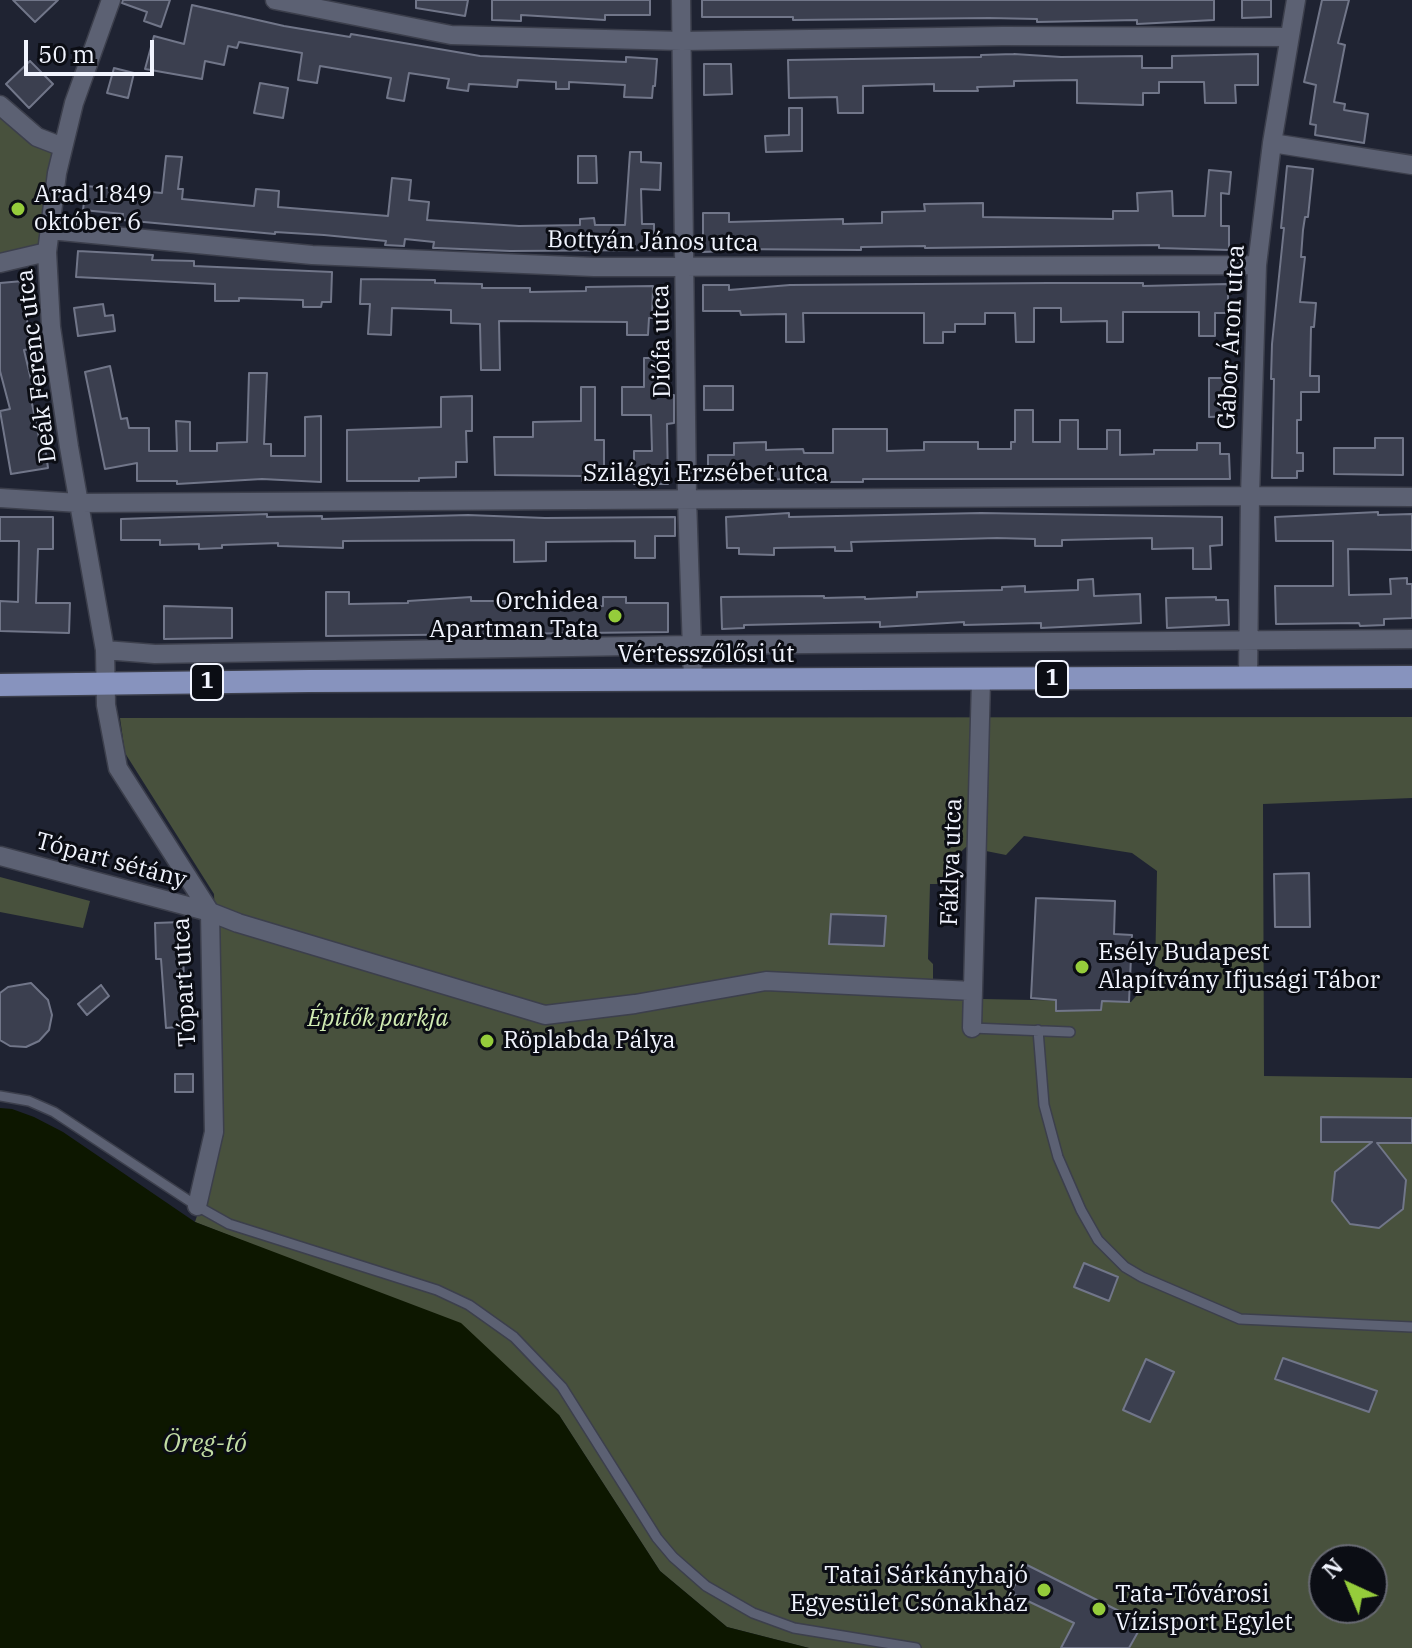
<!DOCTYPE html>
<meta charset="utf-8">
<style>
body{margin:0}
#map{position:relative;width:1412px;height:1648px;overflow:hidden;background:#1f2332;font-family:"IBM Plex Serif",serif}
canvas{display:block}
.north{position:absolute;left:1308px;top:1544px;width:80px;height:80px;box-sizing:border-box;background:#0b0d14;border:2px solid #676972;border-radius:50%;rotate:316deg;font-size:22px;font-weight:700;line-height:32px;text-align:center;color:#f1f4fe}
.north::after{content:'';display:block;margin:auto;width:28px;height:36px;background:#95cc3b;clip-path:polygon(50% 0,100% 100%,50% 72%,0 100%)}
.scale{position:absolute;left:24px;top:40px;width:130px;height:36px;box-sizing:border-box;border:4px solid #f1f4fe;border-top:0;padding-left:10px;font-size:24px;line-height:28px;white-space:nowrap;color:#f1f4fe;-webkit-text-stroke:6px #0b0d14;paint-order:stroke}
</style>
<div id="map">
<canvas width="1412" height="1648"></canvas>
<div class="north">N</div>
<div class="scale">50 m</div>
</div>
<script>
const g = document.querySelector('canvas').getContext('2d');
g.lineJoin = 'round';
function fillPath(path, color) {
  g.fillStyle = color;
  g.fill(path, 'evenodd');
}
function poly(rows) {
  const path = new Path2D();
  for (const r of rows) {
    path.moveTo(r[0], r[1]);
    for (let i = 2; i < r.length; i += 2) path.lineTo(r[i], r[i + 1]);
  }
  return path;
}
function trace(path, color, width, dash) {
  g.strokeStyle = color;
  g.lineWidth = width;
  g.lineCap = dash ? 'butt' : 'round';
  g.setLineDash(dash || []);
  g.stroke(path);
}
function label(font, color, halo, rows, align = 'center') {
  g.font = font + ' "IBM Plex Serif",serif';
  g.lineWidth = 6;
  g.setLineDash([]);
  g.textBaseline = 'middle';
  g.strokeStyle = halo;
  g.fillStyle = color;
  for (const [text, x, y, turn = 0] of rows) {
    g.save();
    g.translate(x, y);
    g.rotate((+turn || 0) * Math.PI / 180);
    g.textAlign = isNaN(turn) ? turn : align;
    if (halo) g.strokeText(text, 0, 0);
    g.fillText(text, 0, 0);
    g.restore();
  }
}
const green = poly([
 [0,105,63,147,47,252,0,264],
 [1412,717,1412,798,1263,804,1264,1076,1412,1078,1412,1648,809,1648,727,1627,660,1571,559,1415,251,1244,195,1222,224,1134,214,894,125,753,120,718],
 [1024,836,1132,853,1157,871,1155,974,1131,1002,933,998,933,964,928,959,930,884,940,884,947,865,966,847,1006,855],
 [1324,1560,1372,1560,1372,1608,1324,1608],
 [0,877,90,901,83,928,0,912]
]);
const water = poly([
 [0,1108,12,1109,34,1117,63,1132,195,1222,461,1323,559,1415,660,1571,727,1627,809,1648,0,1648]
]);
const building = poly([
 [13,0,58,0,35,22,13,0],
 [123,0,170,0,161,27,144,21,147,12,122,3,123,0],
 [416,0,468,0,465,16,416,8,416,0],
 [492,0,650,0,650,15,605,15,605,20,521,15,521,21,492,20,492,0],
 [702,0,1214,0,1214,20,1137,24,1137,20,1037,22,1037,19,989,18,793,20,793,17,702,17,702,0],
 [1242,0,1271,0,1271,17,1242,18,1242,0],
 [1322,0,1349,0,1338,43,1345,45,1334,102,1345,104,1344,110,1368,114,1364,143,1315,135,1316,125,1310,124,1316,85,1304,82,1322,0],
 [192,5,284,26,350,37,351,34,480,56,626,62,626,57,657,59,655,86,653,86,652,98,624,97,625,85,569,82,569,89,556,89,556,82,518,80,517,87,469,84,468,91,447,88,449,79,409,73,404,101,387,98,391,78,320,66,317,83,298,80,302,53,239,42,237,48,228,46,224,65,205,61,202,79,145,69,154,36,184,44,192,5],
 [1014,54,1061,57,1142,56,1142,68,1172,68,1172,56,1258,54,1258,85,1235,85,1236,103,1205,103,1204,82,1159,82,1159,93,1143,93,1143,105,1077,103,1077,80,1014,81,1014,86,977,87,978,91,934,91,934,84,863,86,863,113,838,113,837,97,789,98,788,60,981,57,981,55,1014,54],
 [30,61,53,84,29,108,6,84,30,61],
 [704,64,731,64,732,94,704,95,704,64],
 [114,68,134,73,128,98,107,93,114,68],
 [260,83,288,88,283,118,254,113,260,83],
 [789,108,802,108,802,151,766,152,765,136,789,135,789,108],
 [630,152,641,152,641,162,661,163,660,190,641,189,642,224,654,224,654,250,510,251,437,248,433,248,434,242,405,239,404,246,385,245,386,241,324,235,275,232,275,234,122,220,123,214,83,210,86,186,162,193,166,156,182,157,178,189,183,189,182,199,254,206,256,189,279,191,278,207,388,216,392,178,411,180,409,200,429,202,427,220,519,226,580,225,580,219,594,218,595,225,625,225,630,152],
 [578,156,596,156,597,183,578,183,578,156],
 [1287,166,1313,169,1308,217,1305,217,1303,230,1301,257,1305,257,1300,302,1316,303,1314,327,1311,327,1310,376,1319,376,1319,392,1301,392,1301,420,1297,420,1297,453,1303,453,1303,471,1297,471,1297,478,1272,478,1274,379,1271,379,1272,344,1284,228,1281,228,1287,166],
 [1209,170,1231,172,1229,194,1221,193,1221,226,1229,226,1229,250,1159,248,1159,245,925,248,925,246,861,247,861,250,729,249,729,251,703,252,703,213,729,213,729,222,843,219,843,224,882,223,882,212,925,211,924,204,983,203,983,217,1113,219,1113,211,1138,211,1137,193,1172,191,1173,216,1205,216,1209,170],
 [78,251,153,255,152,260,194,261,194,266,332,272,331,302,322,302,321,307,303,307,303,300,239,298,239,301,215,301,215,284,76,277,78,251],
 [361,279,435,280,435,283,482,284,482,288,530,288,530,292,586,291,586,287,653,286,652,318,649,318,648,335,627,335,627,322,499,321,500,370,481,370,480,324,451,323,451,310,392,308,391,335,368,334,370,304,360,304,361,279],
 [23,281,30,349,24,350,33,388,29,389,41,447,45,446,48,468,11,474,0,411,10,409,0,371,0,283,23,281],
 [1049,283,1143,283,1143,286,1228,284,1228,313,1215,313,1215,336,1199,336,1199,312,1123,312,1123,342,1107,342,1107,321,1061,322,1061,308,1034,308,1034,342,1016,342,1015,313,985,313,985,324,955,324,955,332,943,332,943,343,924,343,924,313,803,313,804,342,786,342,786,314,741,315,740,311,703,311,703,285,729,285,729,290,790,285,1049,283],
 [103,304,105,316,113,315,115,331,78,336,74,308,103,304],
 [644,358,668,358,668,395,674,395,674,423,667,424,668,484,634,484,634,451,652,451,651,415,622,415,622,387,644,387,644,358],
 [110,366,121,419,127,418,129,428,149,428,149,451,177,451,176,421,190,422,190,451,217,451,217,443,247,442,249,373,267,373,264,444,271,444,271,456,305,456,305,417,321,416,321,482,262,479,177,484,177,481,137,481,137,463,105,469,85,372,110,366],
 [1209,378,1234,378,1234,416,1209,417,1209,378],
 [704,386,733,386,733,410,704,410,704,386],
 [581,387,595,387,595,440,604,440,604,481,582,481,582,476,495,475,494,437,533,437,533,422,581,421,581,387],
 [472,396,472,431,466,431,467,462,456,462,456,477,419,478,419,481,347,481,347,430,441,427,441,397,472,396],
 [1015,410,1033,410,1033,442,1060,442,1060,420,1078,420,1078,449,1107,449,1107,430,1120,430,1120,455,1154,454,1154,450,1197,450,1197,443,1220,443,1220,454,1229,454,1230,479,863,479,863,482,788,482,788,479,717,481,716,469,708,469,708,455,734,455,734,443,766,442,766,450,803,449,804,453,833,453,833,429,887,429,887,451,924,450,924,442,978,442,978,449,1011,449,1011,442,1015,442,1015,410],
 [1375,438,1403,438,1403,475,1334,474,1334,448,1375,448,1375,438],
 [1378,512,1378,515,1412,514,1412,550,1348,549,1349,595,1391,594,1390,579,1407,578,1407,584,1412,584,1412,618,1384,619,1384,625,1360,626,1359,623,1276,624,1275,586,1333,586,1333,541,1276,541,1275,517,1378,512],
 [789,513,789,517,981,513,1222,517,1222,545,1210,546,1211,569,1193,569,1193,548,1152,549,1152,538,1062,540,1062,546,1035,546,1035,539,997,538,851,542,852,551,835,551,835,547,774,548,774,555,739,554,739,548,727,548,726,517,789,513],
 [267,514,267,517,322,516,322,519,468,515,545,518,675,517,675,536,655,536,655,558,635,558,635,541,546,542,546,561,514,562,514,540,343,541,343,548,278,546,278,543,222,545,222,548,199,549,199,544,160,545,160,540,121,540,121,519,267,514],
 [0,517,53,517,53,549,38,549,36,603,70,603,69,633,0,631,0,601,18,602,19,541,0,541,0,517],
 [1093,579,1094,596,1140,594,1141,623,1041,628,1041,623,964,625,964,622,880,627,880,622,744,625,744,628,722,629,721,597,824,596,824,598,865,597,865,599,917,597,917,592,1002,590,1002,587,1025,586,1025,592,1078,590,1078,580,1093,579],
 [326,592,349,592,349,604,408,603,408,601,471,597,471,601,505,601,505,610,603,606,603,597,626,597,626,603,668,603,668,632,326,636,326,592],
 [1216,597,1216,600,1228,600,1229,625,1167,628,1166,598,1216,597],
 [164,606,232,608,232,638,164,639,164,606],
 [1309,873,1310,927,1275,927,1274,874,1309,873],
 [1036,898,1115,901,1114,934,1132,935,1129,1002,1102,1001,1101,1010,1056,1011,1056,1000,1031,998,1036,898],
 [831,914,886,916,884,946,829,944,831,914],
 [182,922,185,1012,187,1012,189,1026,166,1028,161,959,156,959,155,923,182,922],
 [31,983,48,1000,52,1015,49,1030,39,1041,26,1047,10,1046,0,1040,0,993,8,987,31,983],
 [101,985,109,996,87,1015,78,1004,101,985],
 [175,1074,193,1074,193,1092,175,1092,175,1074],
 [1321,1117,1412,1118,1412,1143,1377,1143,1406,1180,1403,1209,1379,1228,1350,1224,1332,1201,1335,1172,1372,1142,1321,1142,1321,1117],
 [1084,1263,1118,1277,1109,1301,1074,1287,1084,1263],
 [1283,1358,1377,1391,1369,1412,1275,1379,1283,1358],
 [1146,1359,1174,1372,1150,1422,1123,1410,1146,1359],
 [1025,1564,1143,1623,1129,1648,1061,1648,1074,1623,1011,1593,1025,1564]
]);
const service = poly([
 [972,1028,1070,1032],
 [1038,1030,1044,1105,1058,1157,1081,1210,1098,1240,1125,1267,1142,1277,1240,1319,1412,1327],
 [0,1096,29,1101,54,1112,197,1206,229,1224,437,1290,469,1305,514,1337,562,1387,657,1538,673,1557,706,1586,753,1613,794,1628,916,1648]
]);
const minor = poly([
 [111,0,74,103,57,173,47,252,51,327,69,447,105,650,106,705,118,768,210,912,214,1132,197,1206],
 [275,0,451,35,682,41,1003,36,1289,37],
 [681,0,687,498,693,681],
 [0,105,37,137,63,147],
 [1272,143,1412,165],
 [50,230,312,255,594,267,1257,265],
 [0,263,47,252],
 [0,498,79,503,1250,496,1412,497],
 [105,650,155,654,691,645,1412,639],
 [1248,678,1250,496,1257,265,1272,143,1296,0],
 [0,856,210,912,238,923,545,1015,635,1004,766,981,973,991],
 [972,1028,981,680]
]);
const primary = poly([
 [0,685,309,681,1412,677]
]);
const markers = [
 [18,209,8,"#95cc3b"],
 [615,616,8,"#95cc3b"],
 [1082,967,8,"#95cc3b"],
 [487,1041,8,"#95cc3b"],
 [1044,1590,8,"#95cc3b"],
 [1099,1609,8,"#95cc3b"]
];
const shields = [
 [1052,679,32],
 [207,682,32]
];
const shieldNames = [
 ["1",1052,679],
 ["1",207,682]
];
const poiNames = [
 ["Arad 1849",34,195],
 ["október 6",34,223],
 ["Orchidea",599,602,"right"],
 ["Apartman Tata",599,630,"right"],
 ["Esély Budapest",1098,953],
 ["Alapítvány Ifjusági Tábor",1098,981],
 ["Röplabda Pálya",503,1041],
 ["Tatai Sárkányhajó",1028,1576,"right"],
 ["Egyesület Csónakház",1028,1604,"right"],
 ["Tata-Tóvárosi",1115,1595],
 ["Vízisport Egylet",1115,1623]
];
const streetNames = [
 ["Bottyán János utca",653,242,1],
 ["Gábor Áron utca",1232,337,-87],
 ["Diófa utca",662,341,-91],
 ["Deák Ferenc utca",37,366,-97],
 ["Szilágyi Erzsébet utca",706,474],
 ["Vértesszőlősi út",706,655],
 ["Tópart sétány",111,861,15],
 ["Fáklya utca",952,862,-88],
 ["Tópart utca",185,982,-93]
];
const parkNames = [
 ["Építők parkja",378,1019]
];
const waterNames = [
 ["Öreg-tó",205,1444]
];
fillPath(green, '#48513d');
fillPath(water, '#0d1700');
fillPath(building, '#3b3f4f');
trace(building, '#717689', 2);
trace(service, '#3c3f4c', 12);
trace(minor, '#3c3f4c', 21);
trace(primary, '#3c3f4c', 25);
trace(service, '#5c6173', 9);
trace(minor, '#5c6173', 18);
trace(primary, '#8793be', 22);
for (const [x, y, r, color] of markers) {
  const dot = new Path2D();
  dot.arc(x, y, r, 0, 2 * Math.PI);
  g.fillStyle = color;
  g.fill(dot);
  trace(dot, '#0b0d14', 3);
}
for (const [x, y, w] of shields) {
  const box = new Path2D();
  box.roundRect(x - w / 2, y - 18, w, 36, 6);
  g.fillStyle = '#0b0d14';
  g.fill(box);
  trace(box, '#f1f4fe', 2);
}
label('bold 22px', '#f1f4fe', null, shieldNames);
label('24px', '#f1f4fe', '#0b0d14', poiNames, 'left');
label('24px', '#f1f4fe', '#0b0d14', streetNames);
label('italic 24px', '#d1ecb3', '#0b0d14', parkNames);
label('italic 26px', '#c2dda4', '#0b0d14', waterNames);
</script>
